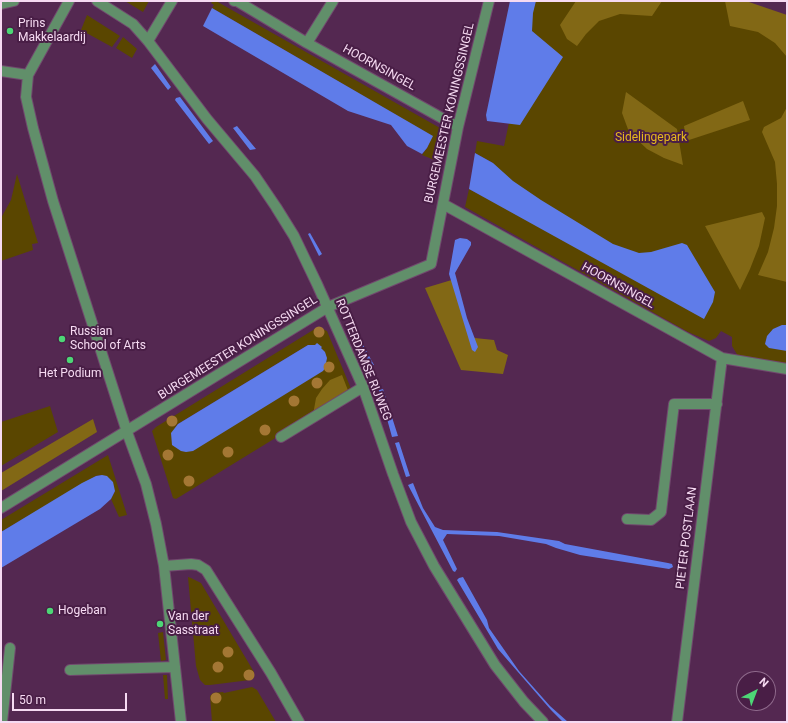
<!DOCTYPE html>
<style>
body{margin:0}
#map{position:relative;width:788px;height:723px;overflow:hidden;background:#542851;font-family:Roboto,sans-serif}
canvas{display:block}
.frame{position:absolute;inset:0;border:2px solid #f6daf2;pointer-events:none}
.north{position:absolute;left:736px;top:671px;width:40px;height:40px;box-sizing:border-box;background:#491e46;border:1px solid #8e698b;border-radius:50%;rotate:42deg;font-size:11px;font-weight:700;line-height:16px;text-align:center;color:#f6daf2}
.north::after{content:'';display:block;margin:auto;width:14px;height:18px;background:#4dd676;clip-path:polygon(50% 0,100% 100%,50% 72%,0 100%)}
.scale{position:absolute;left:12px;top:693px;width:115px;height:18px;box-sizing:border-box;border:2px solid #f6daf2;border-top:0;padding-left:5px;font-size:12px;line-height:14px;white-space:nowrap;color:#f6daf2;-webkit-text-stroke:3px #491e46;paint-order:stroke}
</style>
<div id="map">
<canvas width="788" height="723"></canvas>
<div class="frame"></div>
<div class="north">N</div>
<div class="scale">50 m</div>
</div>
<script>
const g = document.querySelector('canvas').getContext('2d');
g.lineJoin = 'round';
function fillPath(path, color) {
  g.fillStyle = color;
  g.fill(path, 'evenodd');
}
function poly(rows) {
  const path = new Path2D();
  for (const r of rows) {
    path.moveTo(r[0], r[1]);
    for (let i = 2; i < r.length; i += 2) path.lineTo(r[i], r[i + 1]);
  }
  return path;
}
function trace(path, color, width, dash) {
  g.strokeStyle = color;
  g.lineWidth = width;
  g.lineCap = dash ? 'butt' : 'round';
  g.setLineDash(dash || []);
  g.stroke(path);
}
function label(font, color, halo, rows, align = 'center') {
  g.font = font + ' Roboto,sans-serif';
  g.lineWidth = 4;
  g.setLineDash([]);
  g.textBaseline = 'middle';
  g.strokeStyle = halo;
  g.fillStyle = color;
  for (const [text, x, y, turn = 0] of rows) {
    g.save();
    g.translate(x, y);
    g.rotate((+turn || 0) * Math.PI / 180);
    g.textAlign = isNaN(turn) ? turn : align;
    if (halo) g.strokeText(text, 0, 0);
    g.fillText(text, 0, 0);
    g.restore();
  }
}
const green = poly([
 [125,1,149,1,143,12],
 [213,1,216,1,440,128,446,142,442,163,422,155,427,148,432,136,212,8,214,5,211,3],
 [523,1,736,1,787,16,787,366,738,356,732,346,732,337,721,331,716,338,709,341,688,332,465,207,469,189,492,201,493,163,475,153,477,141,504,146,517,85],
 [87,15,120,36,112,47,81,30],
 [123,37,137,49,132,58,116,48],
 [17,174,38,243,32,244,33,250,1,261,1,218,11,200],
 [318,327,327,331,352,391,176,499,173,498,152,431,156,427],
 [308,345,315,345,174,427,178,424],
 [50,406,58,432,1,466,1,422],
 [108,455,127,515,119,517,111,499,115,491,102,475,96,476,1,532,1,520],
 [188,577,191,578,201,583,254,672,254,678,250,680,210,685,205,685,200,680,196,666],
 [163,632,166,660,161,661,158,633],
 [163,675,167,675,168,699,165,699],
 [252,687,257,690,276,722,212,722,210,696,213,693,223,692,224,693]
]);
const forest = poly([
 [576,1,662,1,652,16,620,14,599,21,586,34,577,46,567,39,560,25],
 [725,1,746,1,787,15,787,57,775,43,758,32,730,26],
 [626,92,677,129,683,165,664,158,647,149,629,132,622,113],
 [743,101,750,120,686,141,684,126],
 [787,107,787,282,758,275,768,252,774,228,777,206,777,184,775,162,762,132,764,127,781,118],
 [762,212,765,218,759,246,750,269,740,290,705,226],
 [455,279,468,332,475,338,494,340,497,350,508,355,503,374,461,370,425,288],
 [342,375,349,393,313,415,316,398,322,389,330,380],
 [93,419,97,432,1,491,1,473]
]);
const water = poly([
 [510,1,536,1,533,13,532,31,563,57,520,125,487,121,486,115],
 [212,8,433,136,427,148,422,154,407,146,391,125,348,111,203,26],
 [155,64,171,87,168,90,151,68],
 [180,97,213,141,209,144,175,100,176,98],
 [237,126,256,149,250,150,233,128],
 [475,153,493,163,513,181,541,200,613,244,639,253,651,252,682,243,687,245,715,292,713,302,704,319,469,189],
 [310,233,322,254,319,256,308,234],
 [460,238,467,239,471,242,471,245,455,273,467,318,478,347,475,352,472,350,449,274,455,240],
 [782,325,787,325,787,351,769,348,765,344,767,336,773,329],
 [317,343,322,347,321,348,325,352,327,358,325,368,323,371,193,451,186,452,181,451,172,445,171,433,178,424,308,345,315,345],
 [362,343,374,365,368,366,359,345],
 [383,389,398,436,392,437,379,390],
 [399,442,410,476,406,477,395,443],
 [102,475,107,476,113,482,115,491,111,499,100,509,1,568,1,532,82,483,96,476],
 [413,483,423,508,435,527,443,530,497,532,559,541,565,544,668,563,672,564,673,567,669,569,580,555,556,548,546,544,499,536,447,534,443,540,457,569,455,572,453,571,408,485],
 [463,577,487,620,489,628,519,671,550,706,568,722,563,722,551,710,498,649,457,580,459,578]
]);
const minor = poly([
 [69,1,28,75,26,97,33,128,53,201,127,432,146,484,156,524,164,566,181,722],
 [97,1,133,24,148,41,207,119,255,176,276,207,294,236,317,284,363,387,393,474,411,522,434,566,495,665,524,702,543,722],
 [234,1,237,1,307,43,458,127],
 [1,4,14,1],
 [148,41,172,1],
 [307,43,333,1],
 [1,71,28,75],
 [443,204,722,358,787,369],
 [281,437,363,387],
 [1,508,328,307,431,264,458,127,489,1],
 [627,519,651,520,661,512,674,404,717,404],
 [164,566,191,564,198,565,206,570,271,673,299,722],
 [70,670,175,667],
 [2,722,10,648],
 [677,722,722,358]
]);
const trees = [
 [319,332],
 [329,367],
 [317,383],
 [294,401],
 [172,421],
 [265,430],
 [228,452],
 [168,455],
 [189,481],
 [228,652],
 [218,667],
 [249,675],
 [216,698]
];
const markers = [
 [10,31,4,"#4dd676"],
 [62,339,4,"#4dd676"],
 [70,360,4,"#4dd676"],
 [50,611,4,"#4dd676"],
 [160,624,4,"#4dd676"]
];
const poiNames = [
 ["Prins",18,24],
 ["Makkelaardij",18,38],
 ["Russian",70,332],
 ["School of Arts",70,346],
 ["Het Podium",70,374,"center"],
 ["Hogeban",58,611],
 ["Van der",168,617],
 ["Sasstraat",168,631]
];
const streetNames = [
 ["HOORNSINGEL",379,68,29],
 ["BURGEMEESTER KONINGSSINGEL",450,113,-77],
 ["HOORNSINGEL",618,286,29],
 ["BURGEMEESTER KONINGSSINGEL",238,348,-32],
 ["ROTTERDAMSE RIJWEG",363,360,68],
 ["PIETER POSTLAAN",687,538,-83]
];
const parkNames = [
 ["Sidelingepark",651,138]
];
fillPath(green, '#5a4600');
fillPath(forest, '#826815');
fillPath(water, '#5f7ce9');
trace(minor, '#71486e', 12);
trace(minor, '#618f6a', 10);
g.fillStyle = '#a47734';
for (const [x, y] of trees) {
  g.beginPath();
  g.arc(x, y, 5.5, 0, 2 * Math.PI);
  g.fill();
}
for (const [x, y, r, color] of markers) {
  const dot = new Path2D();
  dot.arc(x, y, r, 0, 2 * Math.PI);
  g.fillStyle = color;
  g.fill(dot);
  trace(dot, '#491e46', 1.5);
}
label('12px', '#f6daf2', '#491e46', poiNames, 'left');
label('12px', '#f6daf2', '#491e46', streetNames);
label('12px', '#e6b81d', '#491e46', parkNames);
</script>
